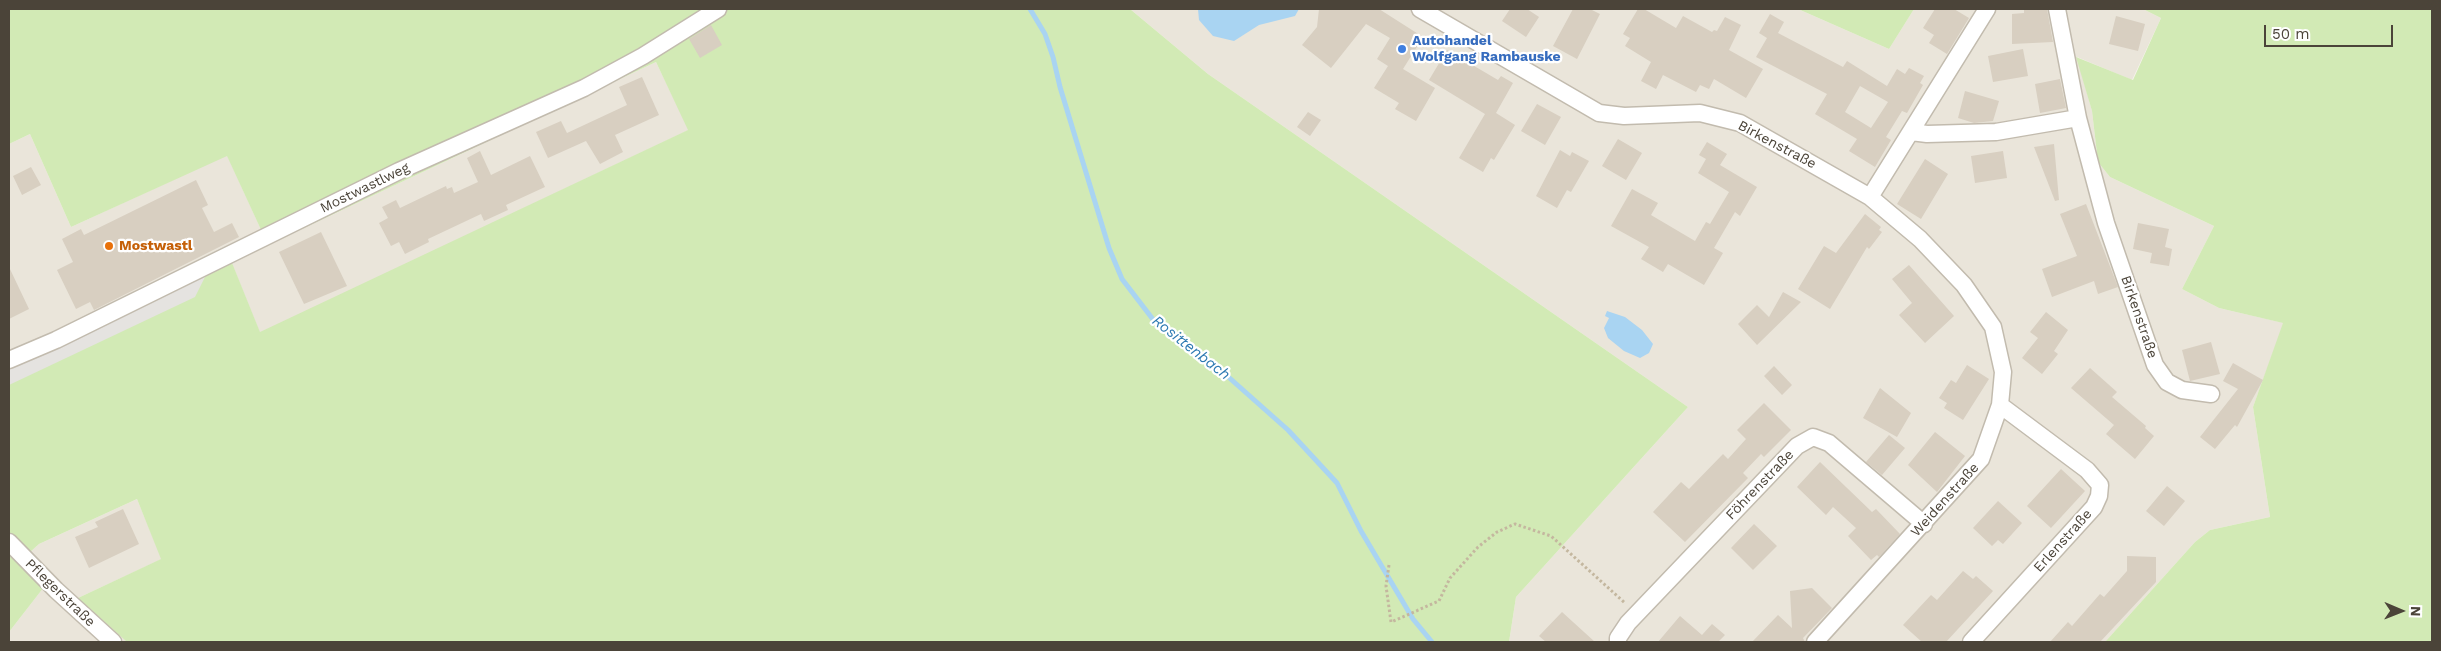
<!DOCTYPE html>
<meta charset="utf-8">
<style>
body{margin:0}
#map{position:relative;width:2441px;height:651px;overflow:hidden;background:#f6f3ec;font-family:"Work Sans",sans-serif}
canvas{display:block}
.frame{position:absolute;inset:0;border:10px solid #4b4439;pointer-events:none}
.north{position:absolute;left:2376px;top:586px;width:50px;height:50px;-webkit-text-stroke:4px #fff;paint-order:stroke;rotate:91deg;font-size:14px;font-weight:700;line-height:20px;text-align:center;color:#4b4439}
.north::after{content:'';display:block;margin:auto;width:18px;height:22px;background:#4b4439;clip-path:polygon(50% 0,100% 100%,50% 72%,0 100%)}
.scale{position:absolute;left:2264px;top:25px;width:129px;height:22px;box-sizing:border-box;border:2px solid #4b4439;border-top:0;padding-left:6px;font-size:15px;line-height:18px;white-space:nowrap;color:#4b4439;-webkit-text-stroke:4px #fff;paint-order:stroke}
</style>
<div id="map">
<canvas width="2441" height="651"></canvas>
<div class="frame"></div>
<div class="north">N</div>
<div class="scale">50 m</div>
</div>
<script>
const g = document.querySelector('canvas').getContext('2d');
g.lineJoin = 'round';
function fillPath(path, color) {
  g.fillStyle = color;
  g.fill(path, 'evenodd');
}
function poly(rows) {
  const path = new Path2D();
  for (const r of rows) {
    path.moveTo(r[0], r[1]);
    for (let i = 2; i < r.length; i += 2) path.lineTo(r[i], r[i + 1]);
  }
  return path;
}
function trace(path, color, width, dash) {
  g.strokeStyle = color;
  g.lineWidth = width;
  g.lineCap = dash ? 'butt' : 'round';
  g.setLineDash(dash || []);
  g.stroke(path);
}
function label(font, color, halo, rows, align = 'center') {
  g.font = font + ' "Work Sans",sans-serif';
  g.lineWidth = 4.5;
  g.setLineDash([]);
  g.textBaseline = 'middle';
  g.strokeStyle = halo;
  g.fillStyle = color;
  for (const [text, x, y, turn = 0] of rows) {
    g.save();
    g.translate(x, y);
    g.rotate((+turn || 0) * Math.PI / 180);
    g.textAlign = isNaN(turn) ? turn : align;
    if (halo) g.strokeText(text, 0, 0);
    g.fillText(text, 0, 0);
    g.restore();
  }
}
const residential = poly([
 [1130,9,1798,9,1889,49,1914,9,2143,9,2161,18,2132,80,2077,57,2092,111,2098,162,2110,177,2214,226,2182,289,2219,308,2284,323,2253,407,2270,517,2210,530,2195,542,2105,642,1509,642,1516,597,1688,407,1208,74],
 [656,62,689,130,260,333,226,249,9,355,9,144,30,134,71,227,227,155,268,245],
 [137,499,162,559,78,598,127,642,9,642,9,632,44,587,9,555,9,533,18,545,29,553,39,544]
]);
const green = poly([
 [9,9,1130,9,1208,74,1688,407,1516,597,1509,642,127,642,78,598,161,559,137,499,39,544,29,553,18,545,9,533,9,355,226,248,260,332,688,130,656,62,268,245,227,156,71,227,30,134,9,144],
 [1798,9,1914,9,1889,49],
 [2143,9,2432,9,2432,642,2105,642,2195,542,2210,530,2270,517,2253,407,2283,323,2219,308,2182,289,2214,226,2110,177,2098,162,2092,111,2076,57,2133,80,2161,18],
 [9,555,44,587,9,632]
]);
const parking = poly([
 [208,271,195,297,9,385,9,369]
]);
const water = poly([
 [1198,9,1299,9,1295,16,1259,25,1234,41,1213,36,1199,20],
 [1607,311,1625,317,1642,330,1653,344,1649,353,1640,358,1624,351,1608,338,1604,328,1609,318,1605,316]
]);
const stream = poly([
 [1030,9,1045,34,1053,57,1060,87,1109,248,1122,279,1155,322,1225,374,1288,430,1337,483,1361,531,1413,619,1432,642]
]);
const building = poly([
 [1319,9,1379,9,1423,37,1403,69,1435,88,1416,121,1395,109,1399,103,1374,88,1388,66,1377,59,1390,38,1366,24,1331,68,1302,45,1317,27],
 [1510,9,1527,9,1539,17,1526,37,1502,21],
 [1573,9,1590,9,1600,14,1577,59,1553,46],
 [1638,9,1644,9,1676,28,1683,16,1712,32,1714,30,1717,31,1725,17,1741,25,1729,50,1763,69,1746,98,1714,79,1709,89,1700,85,1696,92,1663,75,1656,89,1641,81,1651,62,1625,46,1630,38,1623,34],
 [1935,9,1954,9,1969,18,1947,54,1929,43,1934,35,1923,28],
 [2024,9,2047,9,2053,42,2012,44,2012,14,2024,13],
 [1770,14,1784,22,1778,33,1843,67,1847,61,1887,86,1897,69,1905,74,1909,68,1924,76,1920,83,1923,85,1907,113,1902,111,1886,137,1891,140,1875,167,1849,151,1857,139,1815,114,1827,94,1756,57,1767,38,1759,33],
 [1860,86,1888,102,1871,128,1845,112],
 [2116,16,2145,24,2138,51,2109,44],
 [711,25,722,45,700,58,689,39],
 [2023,49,2028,76,1993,82,1988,56],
 [1447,50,1498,80,1501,76,1513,83,1496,113,1515,125,1494,160,1491,158,1483,172,1459,158,1485,114,1429,80],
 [642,77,659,115,615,135,623,152,600,164,586,141,548,158,536,132,561,121,567,133,627,105,619,87],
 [2060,79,2066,108,2040,113,2035,84],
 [1965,91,1999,101,1993,121,1974,123,1958,118],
 [1537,104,1561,117,1545,145,1521,131],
 [1308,112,1321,120,1310,136,1297,127],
 [1618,139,1642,153,1626,180,1602,166],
 [1707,142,1727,154,1720,165,1757,187,1740,216,1735,212,1714,248,1723,253,1704,285,1668,264,1663,272,1641,259,1649,247,1611,226,1632,189,1658,203,1651,215,1695,241,1706,222,1710,224,1729,192,1698,173,1706,159,1699,155],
 [2054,144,2059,200,2055,201,2034,147],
 [1560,150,1570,156,1572,152,1589,161,1571,192,1567,190,1557,208,1536,196],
 [480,151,491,175,530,156,545,187,506,205,508,210,484,221,481,214,428,239,429,242,405,254,399,242,391,246,379,223,388,218,382,207,396,200,400,208,446,186,447,189,452,187,454,193,478,182,467,158],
 [2003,151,2007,178,1975,183,1971,156],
 [1925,159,1948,174,1921,219,1897,204],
 [31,167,41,185,22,195,13,176],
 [196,180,208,205,202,208,214,232,232,223,239,237,94,310,90,302,76,309,57,270,73,262,62,239,81,229,84,235],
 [2086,204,2118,287,2098,294,2094,281,2052,297,2042,269,2077,256,2060,214],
 [1865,214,1881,227,1879,230,1882,232,1869,249,1867,247,1830,309,1798,289,1824,246,1836,253],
 [2138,223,2169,229,2165,247,2172,249,2169,266,2150,263,2152,253,2133,249],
 [321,232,347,286,304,304,279,252],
 [1909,265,1954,316,1925,343,1899,315,1912,303,1892,279],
 [9,267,29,309,9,319],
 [1783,292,1801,302,1757,345,1738,324,1757,305,1769,317],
 [2046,312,2068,330,2054,351,2058,354,2042,374,2022,358,2038,338,2030,332],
 [2211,342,2220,374,2190,381,2182,350],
 [2233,363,2263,380,2237,427,2235,425,2215,449,2200,437,2238,389,2223,381],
 [1967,365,1989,379,1963,420,1944,408,1947,403,1939,398,1951,380,1956,383],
 [1774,366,1792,385,1782,395,1764,376],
 [2090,368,2117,392,2112,397,2146,426,2145,428,2154,436,2135,459,2106,434,2114,425,2071,388],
 [1880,388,1911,413,1897,437,1863,418],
 [1764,403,1791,430,1764,457,1761,454,1743,473,1748,478,1685,542,1653,512,1681,482,1689,489,1723,454,1728,459,1746,439,1737,430],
 [1935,432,1965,456,1937,492,1908,465],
 [1889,435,1905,448,1882,475,1866,462],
 [1820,462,1872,512,1876,509,1900,534,1879,557,1877,555,1871,560,1848,536,1856,528,1833,507,1826,515,1797,487],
 [2061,469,2085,491,2051,528,2027,506],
 [2167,486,2185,501,2164,526,2146,511],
 [1998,501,2022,523,2003,544,1998,540,1992,546,1973,528],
 [123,509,139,544,89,568,75,537,98,527,95,522],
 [1754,524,1777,546,1753,570,1731,548],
 [2127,556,2156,557,2156,582,2100,642,2050,642,2068,622,2072,626,2100,594,2104,597,2127,571],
 [1963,571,1973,579,1976,576,1993,591,1946,642,1922,642,1903,625,1931,595,1937,600],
 [1812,588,1832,608,1803,638,1805,642,1752,642,1778,615,1792,628,1790,591],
 [1562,612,1595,642,1546,642,1539,636],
 [1680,616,1702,635,1712,624,1725,635,1718,642,1658,642]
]);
const path = poly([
 [1389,565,1386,586,1391,622,1439,601,1450,578,1478,547,1497,532,1515,524,1551,536,1625,603]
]);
const minor = poly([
 [1420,9,1599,113,1624,116,1700,113,1740,123,1870,197,1920,239,1964,285,1993,327,2003,372,2000,405,1981,459,1815,642],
 [2057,9,2078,118,2106,223,2155,365,2167,382,2182,390,2211,394],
 [1911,132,1927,134,1996,132,2078,118],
 [1870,197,1987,9],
 [9,360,56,340,399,171,584,88,643,56,718,9],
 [9,542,56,590,113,642],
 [1618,642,1618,638,1628,623,1797,446,1813,437,1829,443,1924,524],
 [1971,642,2094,507,2099,496,2100,485,2087,470,2000,405]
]);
const markers = [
 [1402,49,5,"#3f7fe0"],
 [109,246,5,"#e8710a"]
];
const shopNames = [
 ["Autohandel",1412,41],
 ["Wolfgang Rambauske",1412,57]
];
const streetNames = [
 ["Birkenstraße",1777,145,28],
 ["Mostwastlweg",365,188,-26],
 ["Birkenstraße",2139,317,71],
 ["Föhrenstraße",1760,485,-46],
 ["Weidenstraße",1945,500,-48],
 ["Erlenstraße",2063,541,-48],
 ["Pflegerstraße",60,593,44]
];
const foodNames = [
 ["Mostwastl",119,246]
];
const waterNames = [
 ["Rosittenbach",1191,348,38]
];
fillPath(residential, '#eae5da');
fillPath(green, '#d2eab5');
fillPath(parking, '#e5e3e0');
fillPath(water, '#a9d4f2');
trace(stream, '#a9d4f2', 5);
fillPath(building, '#d8cfc1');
trace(minor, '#c2bbae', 19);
trace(path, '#c4b79f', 3, [2.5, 2.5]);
trace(minor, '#fff', 16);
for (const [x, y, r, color] of markers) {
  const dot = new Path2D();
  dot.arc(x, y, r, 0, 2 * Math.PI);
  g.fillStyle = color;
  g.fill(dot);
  trace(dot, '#fff', 2);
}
label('bold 14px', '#366cbe', '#fff', shopNames, 'left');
label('14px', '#4b4439', '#fff', streetNames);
label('bold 14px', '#c56008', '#fff', foodNames, 'left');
label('italic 15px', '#2e7ab2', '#fff', waterNames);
</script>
